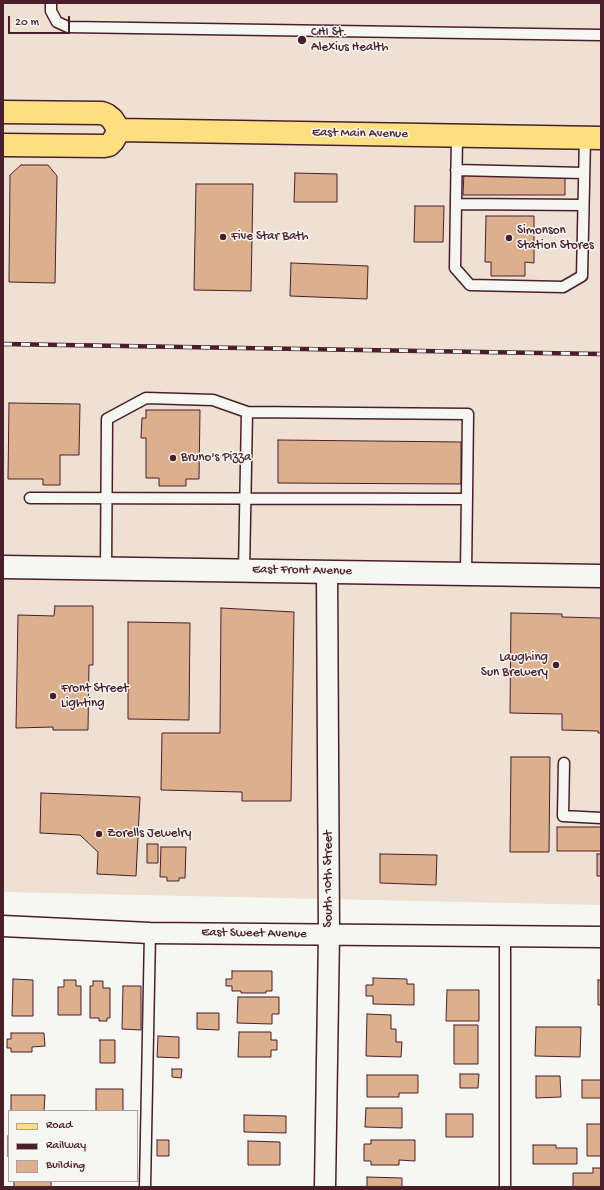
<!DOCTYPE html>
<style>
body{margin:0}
#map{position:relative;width:604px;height:1190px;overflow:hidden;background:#f6f6f2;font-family:"Gochi Hand",sans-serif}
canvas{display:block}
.frame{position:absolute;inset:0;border:4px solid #4a1f2b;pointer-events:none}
.legend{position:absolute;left:8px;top:1110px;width:130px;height:72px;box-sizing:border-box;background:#f6f6f2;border:1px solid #b1a0a2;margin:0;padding:5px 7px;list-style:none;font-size:12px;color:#4a1f2b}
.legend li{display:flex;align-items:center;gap:8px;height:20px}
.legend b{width:20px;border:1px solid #b1a0a2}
.scale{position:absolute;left:8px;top:16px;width:62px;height:18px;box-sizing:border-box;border:2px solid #4a1f2b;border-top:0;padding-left:5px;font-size:12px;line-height:14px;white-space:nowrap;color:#4a1f2b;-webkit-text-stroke:3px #f6f6f2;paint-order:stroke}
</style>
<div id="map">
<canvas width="604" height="1190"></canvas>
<div class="frame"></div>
<ul class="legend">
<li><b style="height:5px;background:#fce080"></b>Road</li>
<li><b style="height:5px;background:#4a1f2b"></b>Railway</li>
<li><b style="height:11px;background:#dcaf8d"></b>Building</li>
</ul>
<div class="scale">20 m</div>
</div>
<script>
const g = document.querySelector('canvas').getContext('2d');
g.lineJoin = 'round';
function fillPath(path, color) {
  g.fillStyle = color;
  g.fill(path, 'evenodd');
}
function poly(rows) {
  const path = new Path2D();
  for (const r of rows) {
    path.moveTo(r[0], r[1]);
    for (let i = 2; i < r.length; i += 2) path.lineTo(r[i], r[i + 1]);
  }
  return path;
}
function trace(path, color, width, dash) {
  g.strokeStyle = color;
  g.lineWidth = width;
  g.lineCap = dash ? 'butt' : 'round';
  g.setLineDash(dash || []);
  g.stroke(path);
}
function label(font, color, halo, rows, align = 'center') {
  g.font = font + ' "Gochi Hand",sans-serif';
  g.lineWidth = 3;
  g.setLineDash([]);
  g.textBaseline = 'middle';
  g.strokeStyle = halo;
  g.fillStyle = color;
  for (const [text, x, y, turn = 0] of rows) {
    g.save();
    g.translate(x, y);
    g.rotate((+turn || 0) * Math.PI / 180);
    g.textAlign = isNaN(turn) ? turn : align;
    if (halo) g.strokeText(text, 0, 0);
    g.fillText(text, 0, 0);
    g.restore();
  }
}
const built = poly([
 [3,3,601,3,601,905,3,892]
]);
const building = poly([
 [21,165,48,165,57,176,55,283,9,282,10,175,21,165],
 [464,172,565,174,565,195,463,195,464,172],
 [295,173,337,174,337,202,294,202,295,173],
 [196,184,253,184,251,291,194,290,196,184],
 [415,206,444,206,443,242,414,242,415,206],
 [486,216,534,216,534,263,525,262,525,276,491,276,491,262,485,262,486,216],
 [291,263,368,266,367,299,290,296,291,263],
 [9,403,80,404,79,455,60,455,60,485,43,485,43,479,8,479,9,403],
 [146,410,200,410,199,479,186,479,186,486,159,486,159,478,146,478,146,438,141,438,142,418,146,418,146,410],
 [278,440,461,442,461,484,278,483,278,440],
 [55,606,93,606,93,665,89,665,88,730,53,730,53,727,16,728,18,615,54,616,55,606],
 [221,608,294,612,291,801,242,801,242,792,161,790,162,733,220,733,221,608],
 [511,613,562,614,562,617,601,618,601,733,598,733,598,731,562,730,562,714,510,713,511,613],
 [128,622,190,623,189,720,128,719,128,622],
 [511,757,550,757,549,852,510,852,511,757],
 [41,793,140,797,136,876,97,874,98,852,80,835,40,833,41,793],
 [557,827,601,827,601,851,557,851,557,827],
 [147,844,158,844,158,863,147,863,147,844],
 [161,847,186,847,185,878,179,878,179,881,167,881,167,877,160,877,161,847],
 [380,854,437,855,436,885,380,883,380,854],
 [597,854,601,854,601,876,597,876,597,854],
 [232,971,272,971,272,991,266,991,266,993,241,993,241,991,232,991,232,986,226,986,226,979,232,979,232,971],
 [373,978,407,979,407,984,414,984,414,1005,373,1004,373,996,366,996,366,985,373,985,373,978],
 [13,979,33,980,33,1016,12,1016,13,979],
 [64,980,76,980,76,986,81,986,81,1015,58,1015,58,987,64,987,64,980],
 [598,980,601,980,601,1005,598,1005,598,980],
 [93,981,103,981,103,988,110,988,110,1018,107,1018,107,1021,99,1021,99,1018,90,1018,90,986,93,986,93,981],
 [123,986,141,986,141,1030,122,1029,123,986],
 [447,990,479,990,479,1021,446,1021,447,990],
 [238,997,279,997,279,1014,272,1014,272,1024,237,1023,238,997],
 [197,1013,219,1013,219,1030,197,1029,197,1013],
 [367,1014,391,1015,391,1029,396,1029,396,1042,402,1042,401,1057,366,1056,367,1014],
 [454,1025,478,1025,478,1064,454,1064,454,1025],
 [536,1027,581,1027,580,1057,535,1056,536,1027],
 [239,1032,271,1032,271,1040,277,1040,277,1050,271,1050,271,1057,238,1057,239,1032],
 [11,1033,44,1033,45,1046,32,1047,32,1052,11,1052,11,1048,7,1048,7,1039,11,1039,11,1033],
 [158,1036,179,1037,179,1058,157,1057,158,1036],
 [100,1040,115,1040,115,1063,100,1063,100,1040],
 [172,1069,182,1069,181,1078,172,1077,172,1069],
 [460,1074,479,1074,478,1088,460,1088,460,1074],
 [367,1075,418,1075,418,1093,399,1093,399,1097,367,1097,367,1075],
 [536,1076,560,1076,561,1097,536,1098,536,1076],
 [582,1080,601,1080,601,1098,582,1098,582,1080],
 [96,1089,123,1089,123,1111,96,1111,96,1089],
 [11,1095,45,1095,44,1111,11,1111,11,1095],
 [366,1108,402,1108,402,1128,365,1127,366,1108],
 [446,1114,473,1114,473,1137,446,1137,446,1114],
 [244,1115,286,1116,286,1133,244,1132,244,1115],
 [587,1124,601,1124,601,1156,587,1156,587,1124],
 [8,1136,9,1136,9,1157,8,1157,8,1136],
 [157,1140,169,1140,169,1156,157,1156,157,1140],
 [371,1140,415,1140,415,1161,399,1160,399,1165,371,1165,371,1161,364,1161,364,1144,371,1144,371,1140],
 [248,1141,280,1142,280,1165,248,1165,248,1141],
 [533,1145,556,1145,556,1148,577,1148,577,1164,533,1164,533,1145],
 [593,1168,601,1168,601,1187,573,1187,573,1173,593,1173,593,1168],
 [367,1177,402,1178,402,1187,367,1187,367,1177],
 [14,1181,51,1181,51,1187,14,1187,14,1181]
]);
const lane = poly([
 [51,3,51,11,57,22,68,27,601,35],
 [457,136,455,268,470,285,563,287,582,276,585,138],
 [456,170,584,173],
 [456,204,583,205],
 [30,498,467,499],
 [106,569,107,419,146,398,213,400,247,412],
 [244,571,247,412,468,414,466,574],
 [564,763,563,816,601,818],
 [145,1187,150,933],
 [505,1187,505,936]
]);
const street = poly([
 [3,926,150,933,601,937],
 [325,1187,329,934,327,572]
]);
const secondary = poly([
 [3,567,601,576]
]);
const primary = poly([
 [3,112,102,113,107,115,112,119,119,130],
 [119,130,601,138],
 [3,145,104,146,109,145,113,141,119,130]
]);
const rail = poly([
 [3,344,601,354]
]);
const markers = [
 [302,40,5,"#4a1f2b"],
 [223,237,4,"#4a1f2b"],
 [509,238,4,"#4a1f2b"],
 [173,458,4,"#4a1f2b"],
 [556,665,4,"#4a1f2b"],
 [53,696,4,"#4a1f2b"],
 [99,834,4,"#4a1f2b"]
];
const poiNames = [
 ["CHI St.",311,33],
 ["Alexius Health",311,48],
 ["Simonson",517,231],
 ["Station Stores",517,246],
 ["Five Star Bath",231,237],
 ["Bruno's Pizza",181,458],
 ["Laughing",548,658,"right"],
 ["Sun Brewery",548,673,"right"],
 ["Front Street",61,689],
 ["Lighting",61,704],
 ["Zorells Jewelry",107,834]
];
const streetNames = [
 ["East Main Avenue",360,134,1],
 ["East Front Avenue",302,571,1],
 ["South 10th Street",329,879,-90],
 ["East Sweet Avenue",254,934,1]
];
fillPath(built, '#eee1d4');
fillPath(building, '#dcaf8d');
trace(building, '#4a1f2b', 1);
trace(lane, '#4a1f2b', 13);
trace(street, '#4a1f2b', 23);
trace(secondary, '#4a1f2b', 25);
trace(primary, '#4a1f2b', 25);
trace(lane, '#f6f6f2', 10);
trace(street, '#f6f6f2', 20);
trace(secondary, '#f6f6f2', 22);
trace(primary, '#fce080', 22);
trace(rail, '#4a1f2b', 4.5);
trace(rail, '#f6f6f2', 3, [9]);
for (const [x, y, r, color] of markers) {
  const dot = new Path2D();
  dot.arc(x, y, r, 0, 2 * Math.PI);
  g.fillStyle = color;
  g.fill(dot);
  trace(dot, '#f6f6f2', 1.5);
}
label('13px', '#4a1f2b', '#f6f6f2', poiNames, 'left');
label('13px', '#4a1f2b', '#f6f6f2', streetNames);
</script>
